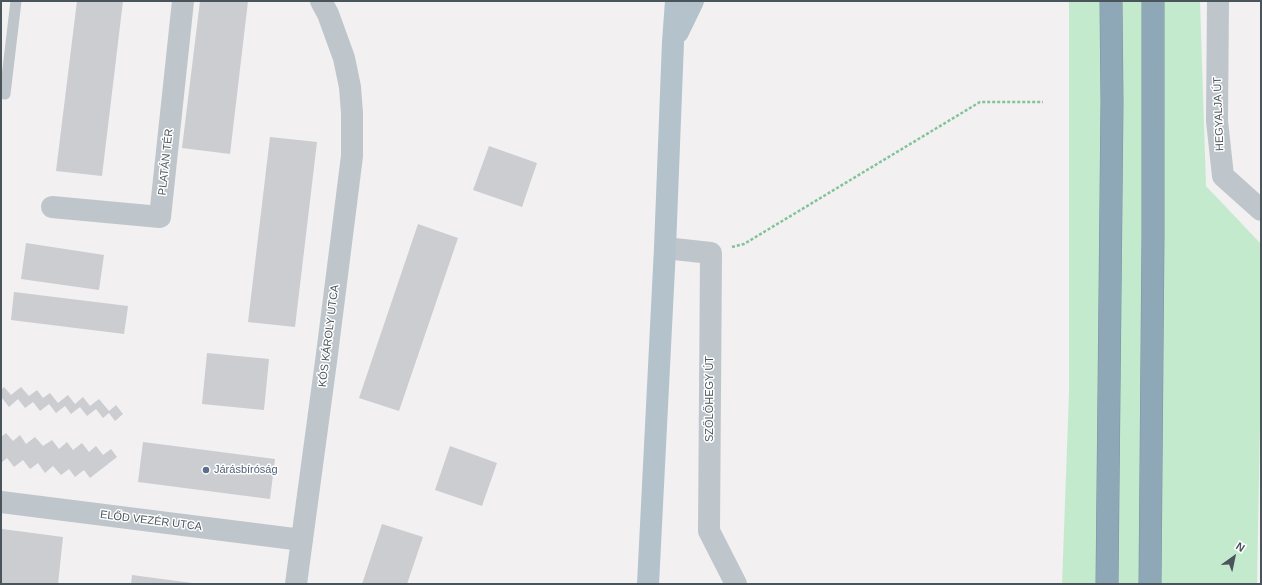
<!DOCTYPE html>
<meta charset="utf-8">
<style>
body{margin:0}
#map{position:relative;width:1262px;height:585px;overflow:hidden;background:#f2f0f1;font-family:Arial,sans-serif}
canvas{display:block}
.frame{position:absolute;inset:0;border:2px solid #4a555b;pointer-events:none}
.north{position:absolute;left:1214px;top:537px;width:40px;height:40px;-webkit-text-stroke:3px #fff;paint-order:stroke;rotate:33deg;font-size:11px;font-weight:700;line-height:16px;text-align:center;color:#4a555b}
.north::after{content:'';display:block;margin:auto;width:14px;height:18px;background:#4a555b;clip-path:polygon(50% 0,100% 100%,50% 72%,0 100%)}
</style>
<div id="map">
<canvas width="1262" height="585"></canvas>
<div class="frame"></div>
<div class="north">N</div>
</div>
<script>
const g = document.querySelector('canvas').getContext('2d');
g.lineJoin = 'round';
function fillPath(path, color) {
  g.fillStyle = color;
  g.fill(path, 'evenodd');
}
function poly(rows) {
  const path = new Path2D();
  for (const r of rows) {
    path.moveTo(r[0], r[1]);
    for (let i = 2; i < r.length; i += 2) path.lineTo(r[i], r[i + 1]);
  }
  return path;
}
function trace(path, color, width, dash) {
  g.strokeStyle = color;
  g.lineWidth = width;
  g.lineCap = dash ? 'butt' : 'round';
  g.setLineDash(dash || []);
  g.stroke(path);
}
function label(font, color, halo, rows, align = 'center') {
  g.font = font + ' Arial,sans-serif';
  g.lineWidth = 3;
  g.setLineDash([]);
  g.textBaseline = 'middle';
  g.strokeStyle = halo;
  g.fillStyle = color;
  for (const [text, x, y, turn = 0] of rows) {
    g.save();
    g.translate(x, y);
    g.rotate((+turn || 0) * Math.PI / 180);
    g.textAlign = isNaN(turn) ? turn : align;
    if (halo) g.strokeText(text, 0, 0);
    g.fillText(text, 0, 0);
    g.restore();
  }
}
const green = poly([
 [1069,1,1200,1,1206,186,1261,244,1261,371,1257,584,1062,584,1069,393]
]);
const building = poly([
 [77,1,123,1,102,176,56,171],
 [200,1,248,1,230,154,182,148],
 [270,137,317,142,295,327,248,322],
 [489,146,537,163,522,207,473,190],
 [418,224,458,238,399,411,359,398],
 [26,243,104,255,99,290,21,279],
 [14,292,128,306,124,334,11,320],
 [207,353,269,359,264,410,202,404],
 [4,387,11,395,21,387,29,396,37,390,43,398,50,393,58,403,68,395,75,404,83,397,90,406,99,399,109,411,116,405,123,414,115,421,109,413,103,418,96,409,87,416,80,407,71,414,65,406,56,413,49,404,40,411,33,402,25,408,18,399,9,407,2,398,1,400,1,390],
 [6,433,13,441,20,435,26,444,35,437,43,446,52,440,59,449,67,442,73,450,82,443,89,452,96,446,103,455,111,449,117,457,90,478,84,470,75,477,69,469,61,475,53,466,45,473,38,463,30,469,23,460,14,467,7,458,1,463,1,437],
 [143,442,275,459,270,499,138,482],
 [450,446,497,463,482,506,435,490],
 [382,524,423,537,407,584,362,584],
 [2,529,63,537,58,584,1,584,1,539],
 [132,575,192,583,192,584,131,584]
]);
const path = poly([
 [732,247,744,244,980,102,1043,102]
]);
const lane = poly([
 [5,94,16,1]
]);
const street = poly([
 [1218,1,1217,121,1223,176,1261,210],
 [52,207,160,217,183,1],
 [665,248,711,253,709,531,736,584],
 [1,502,302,540],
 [296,584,327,354,352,156,352,113,350,87,344,58,328,14,321,1]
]);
const primary = poly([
 [678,32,693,1],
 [648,584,665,248,673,42,676,1]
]);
const highway = poly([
 [1107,584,1112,102,1111,1],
 [1150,584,1153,236,1153,1]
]);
const markers = [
 [206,470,4,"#5c6f8a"]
];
const streetNames = [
 ["HEGYALJA ÚT",1219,114,-92],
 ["PLATÁN TÉR",166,162,-84],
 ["KÓS KÁROLY UTCA",329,336,-83],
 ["SZŐLŐHEGY ÚT",710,399,-90],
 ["ELŐD VEZÉR UTCA",151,521,7]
];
const serviceNames = [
 ["Járásbíróság",214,470]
];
fillPath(green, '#c4eace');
fillPath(building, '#cbcdd1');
trace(highway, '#7993a4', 23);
trace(path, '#81c49a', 2.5, [3, 2]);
trace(lane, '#bec6cb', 11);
trace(street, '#bec6cb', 22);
trace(primary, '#b3c2cb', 22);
trace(highway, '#8ea8b8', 22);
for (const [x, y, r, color] of markers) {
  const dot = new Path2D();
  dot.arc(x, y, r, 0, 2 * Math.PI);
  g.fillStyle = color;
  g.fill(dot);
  trace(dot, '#fff', 1.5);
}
label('11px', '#4a555b', '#fff', streetNames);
label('11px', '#4e5e75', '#fff', serviceNames, 'left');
</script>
